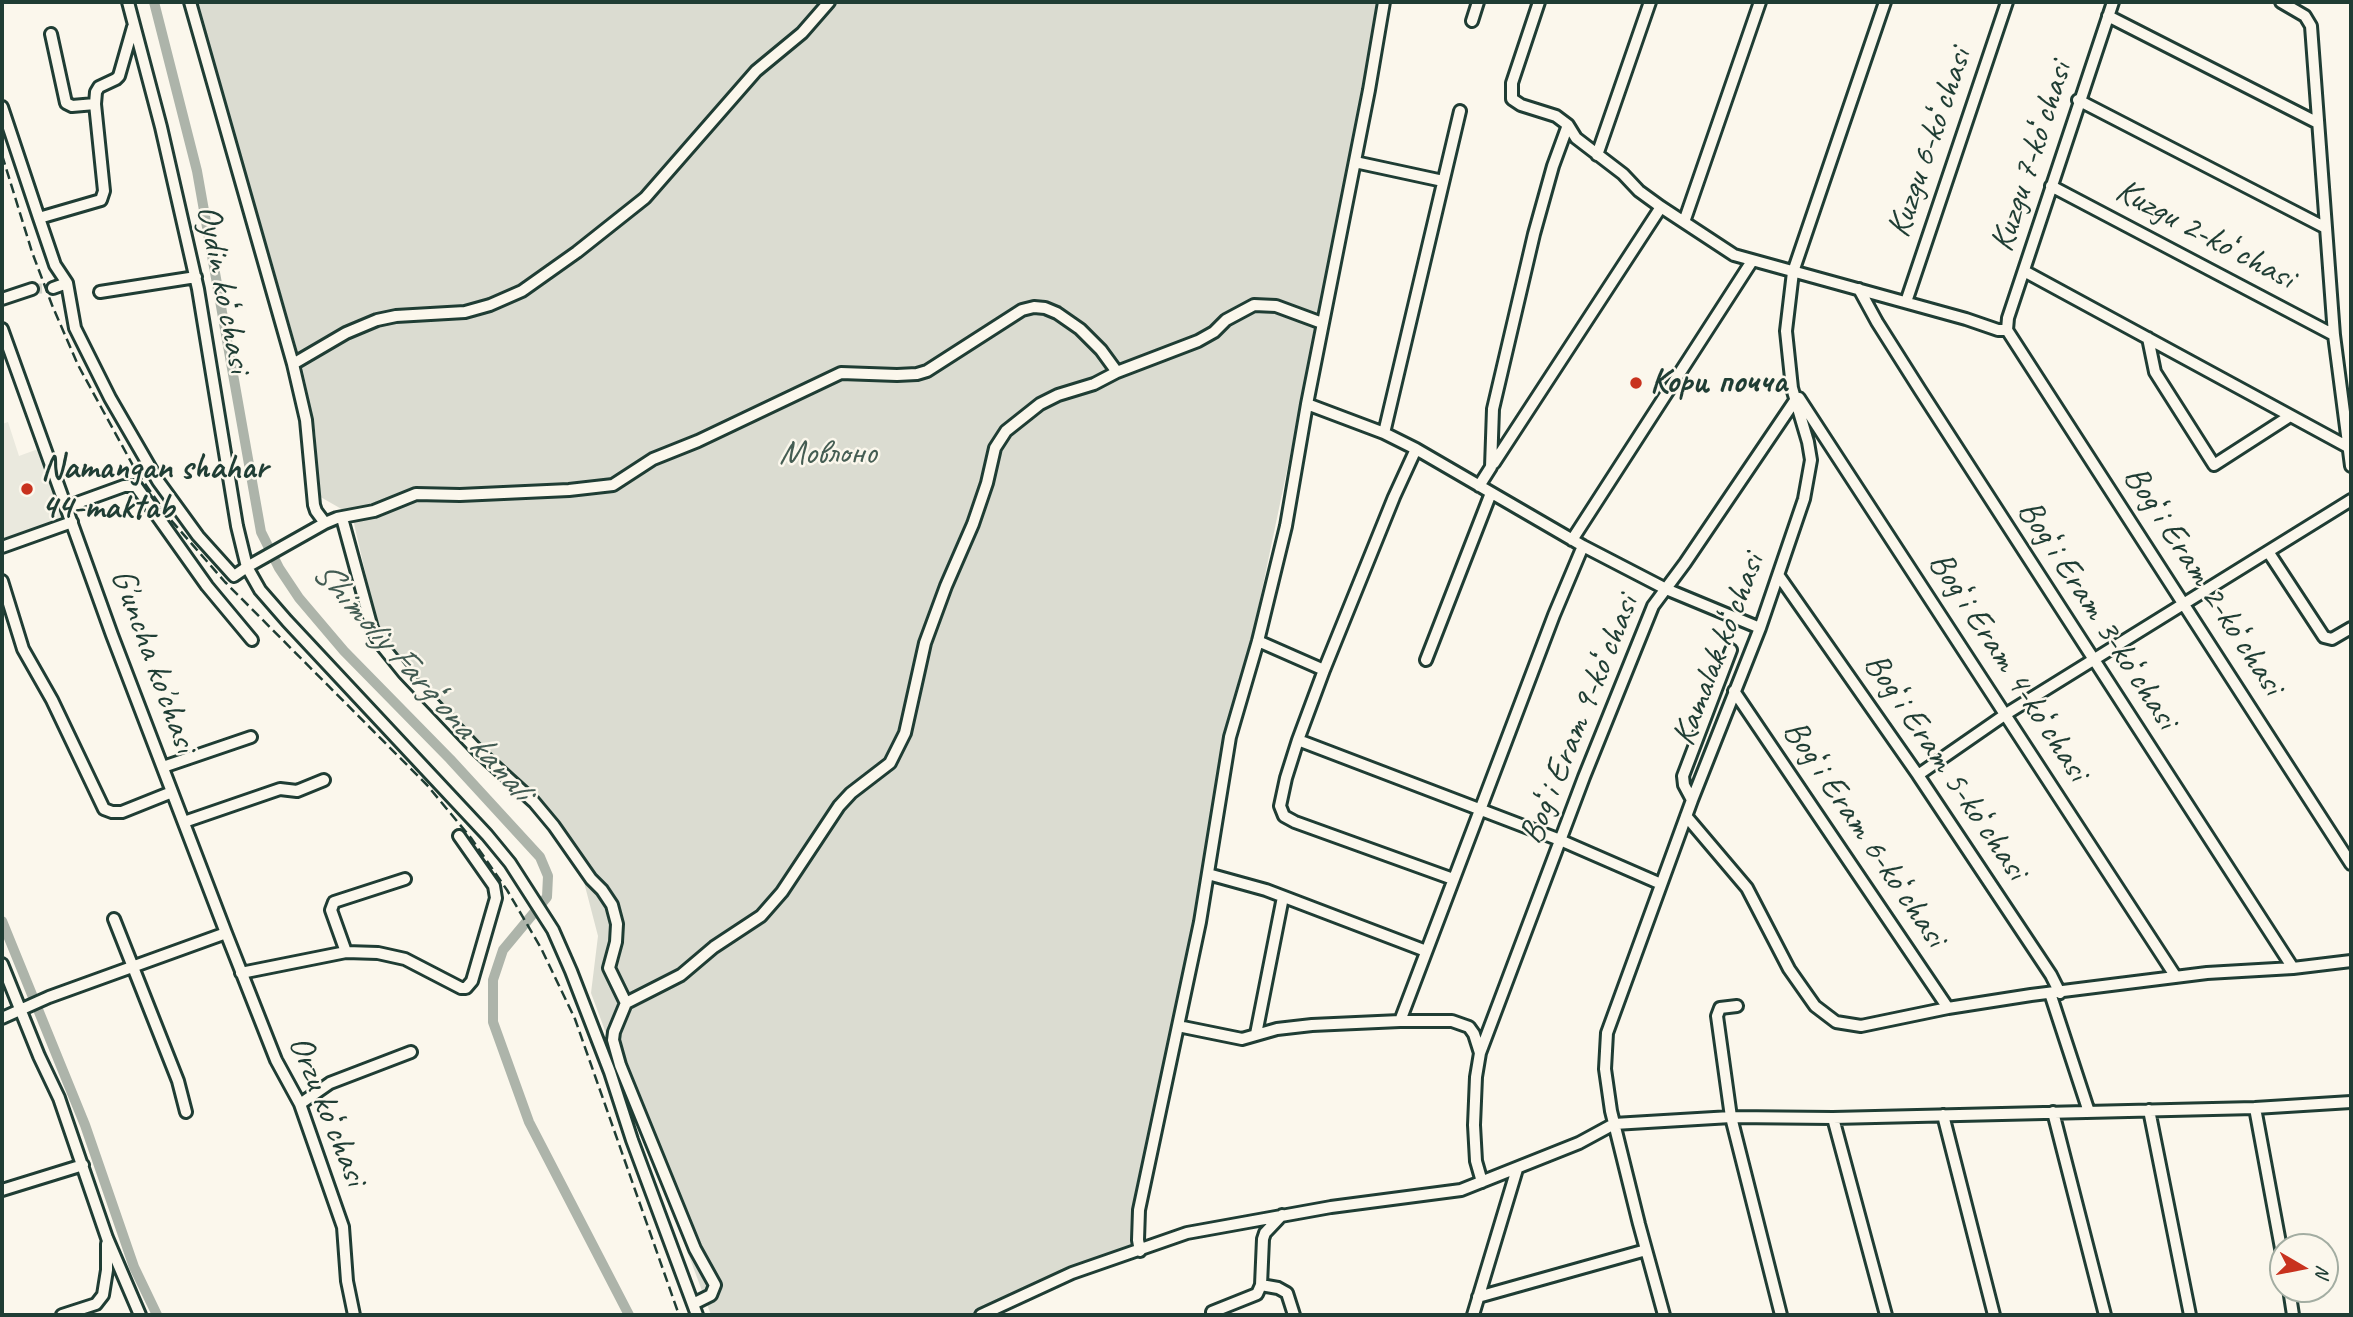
<!DOCTYPE html>
<meta charset="utf-8">
<style>
body{margin:0}
#map{position:relative;width:2353px;height:1317px;overflow:hidden;background:#fbf7ec;font-family:Caveat,sans-serif}
canvas{display:block}
.frame{position:absolute;inset:0;border:4px solid #1f3d34;pointer-events:none}
.north{position:absolute;left:2269px;top:1233px;width:70px;height:70px;box-sizing:border-box;background:#fbf7ec;border:2px solid #a3ada2;border-radius:50%;rotate:100deg;font-size:19px;font-weight:700;line-height:28px;text-align:center;color:#1f3d34}
.north::after{content:'';display:block;margin:auto;width:24px;height:32px;background:#c8321e;clip-path:polygon(50% 0,100% 100%,50% 72%,0 100%)}
</style>
<div id="map">
<canvas width="2353" height="1317"></canvas>
<div class="frame"></div>
<div class="north">N</div>
</div>
<script>
const g = document.querySelector('canvas').getContext('2d');
g.lineJoin = 'round';
function fillPath(path, color) {
  g.fillStyle = color;
  g.fill(path, 'evenodd');
}
function poly(rows) {
  const path = new Path2D();
  for (const r of rows) {
    path.moveTo(r[0], r[1]);
    for (let i = 2; i < r.length; i += 2) path.lineTo(r[i], r[i + 1]);
  }
  return path;
}
function trace(path, color, width, dash) {
  g.strokeStyle = color;
  g.lineWidth = width;
  g.lineCap = dash ? 'butt' : 'round';
  g.setLineDash(dash || []);
  g.stroke(path);
}
function label(font, color, halo, rows, align = 'center') {
  g.font = font + ' Caveat,sans-serif';
  g.lineWidth = 5;
  g.setLineDash([]);
  g.textBaseline = 'middle';
  g.strokeStyle = halo;
  g.fillStyle = color;
  for (const [text, x, y, turn = 0] of rows) {
    g.save();
    g.translate(x, y);
    g.rotate((+turn || 0) * Math.PI / 180);
    g.textAlign = isNaN(turn) ? turn : align;
    if (halo) g.strokeText(text, 0, 0);
    g.fillText(text, 0, 0);
    g.restore();
  }
}
const built = poly([
 [8,422,19,456,38,449,65,522,2,544,2,424]
]);
const green = poly([
 [197,2,1378,2,1319,317,1217,805,1134,1248,995,1315,711,1315,591,993,598,936,579,863,550,813,386,662,352,515,317,495,316,436,303,370]
]);
const canal = poly([
 [154,2,197,171,261,532,279,568,299,598,344,651,450,759,540,857,548,876,547,897,503,950,493,980,493,1022,529,1122,629,1315],
 [2,921,85,1125,134,1267,157,1315]
]);
const minorTunnel = poly([
 [32,289,53,288]
]);
const minor = poly([
 [128,2,161,127,198,289,237,526,247,567,260,590,287,621,487,835,510,863,553,930,571,971,610,1072,632,1140,697,1315],
 [190,2,293,364,306,420,314,505,316,511,325,523,337,518,374,511,416,494,460,495,569,490,613,485,653,459,698,441,841,373,897,375,917,374,927,371,1022,310,1034,307,1045,308,1057,313,1080,329,1101,350,1117,372,1094,384,1058,395,1040,404,1006,431,995,448,987,483,973,524,946,586,925,643,905,733,890,763,851,793,839,806,782,892,761,916,714,947,681,975,626,1003,614,1032,613,1040,620,1065,695,1249,715,1285,711,1295,693,1304],
 [1539,2,1512,83,1512,99,1521,105,1556,116,1568,125,1576,138,1623,174,1639,191,1661,207,1734,255,1966,319,1998,330,2007,330],
 [2281,2,2305,16,2311,26,2334,335,2351,466],
 [2108,16,2318,123],
 [1472,21,1478,2],
 [51,34,66,103,72,106,95,104],
 [2078,100,2326,228],
 [2,107,39,218,101,200,104,191,95,104,96,92,99,87,116,79,119,76,133,27],
 [1597,155,1650,2],
 [1355,162,1443,181],
 [2051,186,2334,335],
 [39,218,55,265,67,283],
 [1684,222,1760,2],
 [2024,271,2348,447],
 [53,288,67,283,75,328,110,398,158,481,198,536,234,576,247,567,325,523],
 [1859,289,1877,322,1920,390,2293,968],
 [100,292,196,277],
 [2,299,32,289],
 [1906,302,2007,2],
 [2,329,112,635,226,933,276,1060,300,1104,343,1227,347,1281,354,1315],
 [2007,330,2351,864],
 [2007,330,2008,318,2113,2],
 [2148,338,2155,372,2214,465,2290,416],
 [293,364,346,333,377,320,396,316,465,312,490,305,522,291,577,252,645,198,756,71,802,33,829,2],
 [1117,372,1198,341,1214,332,1226,320,1254,305,1276,306,1322,323],
 [1799,398,2176,977],
 [1307,404,1384,433,1416,449,1583,546,1666,589,1760,628],
 [1384,433,1460,111],
 [1416,449,1394,497,1324,670,1298,740,1286,778,1280,806,1284,816,1295,822,1453,879],
 [1494,463,1661,207],
 [1479,486,1491,467,1493,409,1534,234,1553,166,1568,125],
 [66,507,124,486,136,486,207,586,252,640],
 [342,518,372,628,379,642,404,673,478,751,534,802,554,826,591,879,602,890,612,905,617,924,616,942,609,968,626,1003],
 [1572,540,1752,261],
 [2,547,72,522],
 [2269,553,2324,637,2332,639,2351,628],
 [1779,576,1918,775,2051,975,2060,993],
 [2,581,23,649,52,700,104,809,112,812,122,812,172,792],
 [1258,641,1324,670],
 [1426,660,1491,493],
 [1734,691,1948,1008],
 [1298,740,1560,840,1661,884],
 [163,767,251,737],
 [1918,775,2006,714,2351,500],
 [1692,800,1684,785,1683,776,1731,650],
 [1686,816,1747,888,1789,969,1815,1006,1836,1022,1861,1026,1948,1008,2031,995,2207,973,2293,968,2351,961],
 [184,822,280,789,297,791,324,780],
 [1208,874,1266,890,1426,951],
 [114,919,178,1081,186,1112],
 [346,952,331,910,334,902,405,879],
 [2,964,39,1056,59,1098,107,1238,140,1315],
 [241,973,346,952,378,953,405,959,461,988,466,988,472,981,496,898,494,886,459,836],
 [2050,993,2089,1112],
 [1737,1006,1720,1008,1717,1016,1731,1117,1781,1315],
 [2,1018,49,997,226,933],
 [1400,1021,1554,615,1583,546],
 [1178,1026,1242,1039,1277,1029,1312,1025,1400,1021,1452,1021,1469,1027,1474,1034,1480,1053],
 [1256,1034,1283,897],
 [300,1104,330,1083,411,1052],
 [2255,1108,2283,1259],
 [2149,1110,2190,1315],
 [2053,1112,2105,1315],
 [1943,1115,1994,1315],
 [1833,1118,1886,1315],
 [1482,1182,1476,1161,1474,1125,1476,1077,1480,1053,1584,777,1653,606,1685,563,1796,399],
 [2,1190,83,1165],
 [1140,1251,1138,1240,1139,1210,1200,922,1230,737,1258,641,1286,526,1307,404,1369,90,1384,2],
 [1261,1285,1278,1288,1287,1293,1294,1315],
 [2289,1289,2293,1315],
 [1478,1297,1646,1250],
 [62,1315,96,1304,103,1295,107,1270,107,1244],
 [981,1315,1072,1273,1187,1233,1331,1207,1461,1190,1579,1143,1614,1124,1731,1117,1833,1118,2255,1108,2351,1102],
 [1213,1315,1212,1312,1257,1294,1261,1285,1263,1239,1265,1233,1282,1215],
 [1473,1315,1517,1169],
 [1664,1315,1639,1224,1611,1111,1605,1069,1607,1033,1692,800,1760,628,1804,499,1811,460,1808,442,1792,388,1786,331,1793,272,1885,2]
]);
const rail = poly([
 [2,155,32,252,52,305,78,365,136,471,170,519,225,582,427,785,471,838,507,890,541,948,575,1019,679,1315]
]);
const markers = [
 [1636,383,7,"#c8321e"],
 [27,489,7,"#c8321e"]
];
const streetNames = [
 ["Kuzgu 6-koʻchasi",1930,143,-71],
 ["Kuzgu 7-koʻchasi",2032,157,-72],
 ["Kuzgu 2-koʻchasi",2205,235,28],
 ["Oydin koʻchasi",223,289,79],
 ["Bogʻi Eram 2-koʻchasi",2203,581,57],
 ["Bogʻi Eram 3-koʻchasi",2097,615,57],
 ["Kamalak koʻchasi",1719,650,-69],
 ["G'uncha ko'chasi",153,661,70],
 ["Bogʻi Eram 4-koʻchasi",2008,667,57],
 ["Bogʻi Eram 9-koʻchasi",1580,720,-68],
 ["Bogʻi Eram 5-koʻchasi",1945,767,56],
 ["Bogʻi Eram 6-koʻchasi",1864,834,56],
 ["Orzu koʻchasi",327,1111,68]
];
const poiNames = [
 ["Кори почча",1650,383],
 ["Namangan shahar",41,469],
 ["44-maktab",41,509]
];
const parkNames = [
 ["Мовлоно",828,454]
];
const waterNames = [
 ["Shimoliy Fargʻona kanali",421,681,48]
];
fillPath(built, '#eae9de');
fillPath(green, '#dbdcd1');
trace(canal, '#adb4aa', 10);
trace(minorTunnel, '#cfd2c7', 10, [10, 5]);
trace(minor, '#1f3d34', 16);
trace(minor, '#fbf7ec', 10);
trace(rail, '#1f3d34', 2.5, [10, 5]);
for (const [x, y, r, color] of markers) {
  const dot = new Path2D();
  dot.arc(x, y, r, 0, 2 * Math.PI);
  g.fillStyle = color;
  g.fill(dot);
  trace(dot, '#fbf7ec', 2.5);
}
label('35px', '#1f3d34', '#fbf7ec', streetNames);
label('bold 35px', '#1f3d34', '#fbf7ec', poiNames, 'left');
label('35px', '#455d53', '#fbf7ec', parkNames);
label('italic 37px', '#425b52', '#fbf7ec', waterNames);
</script>
